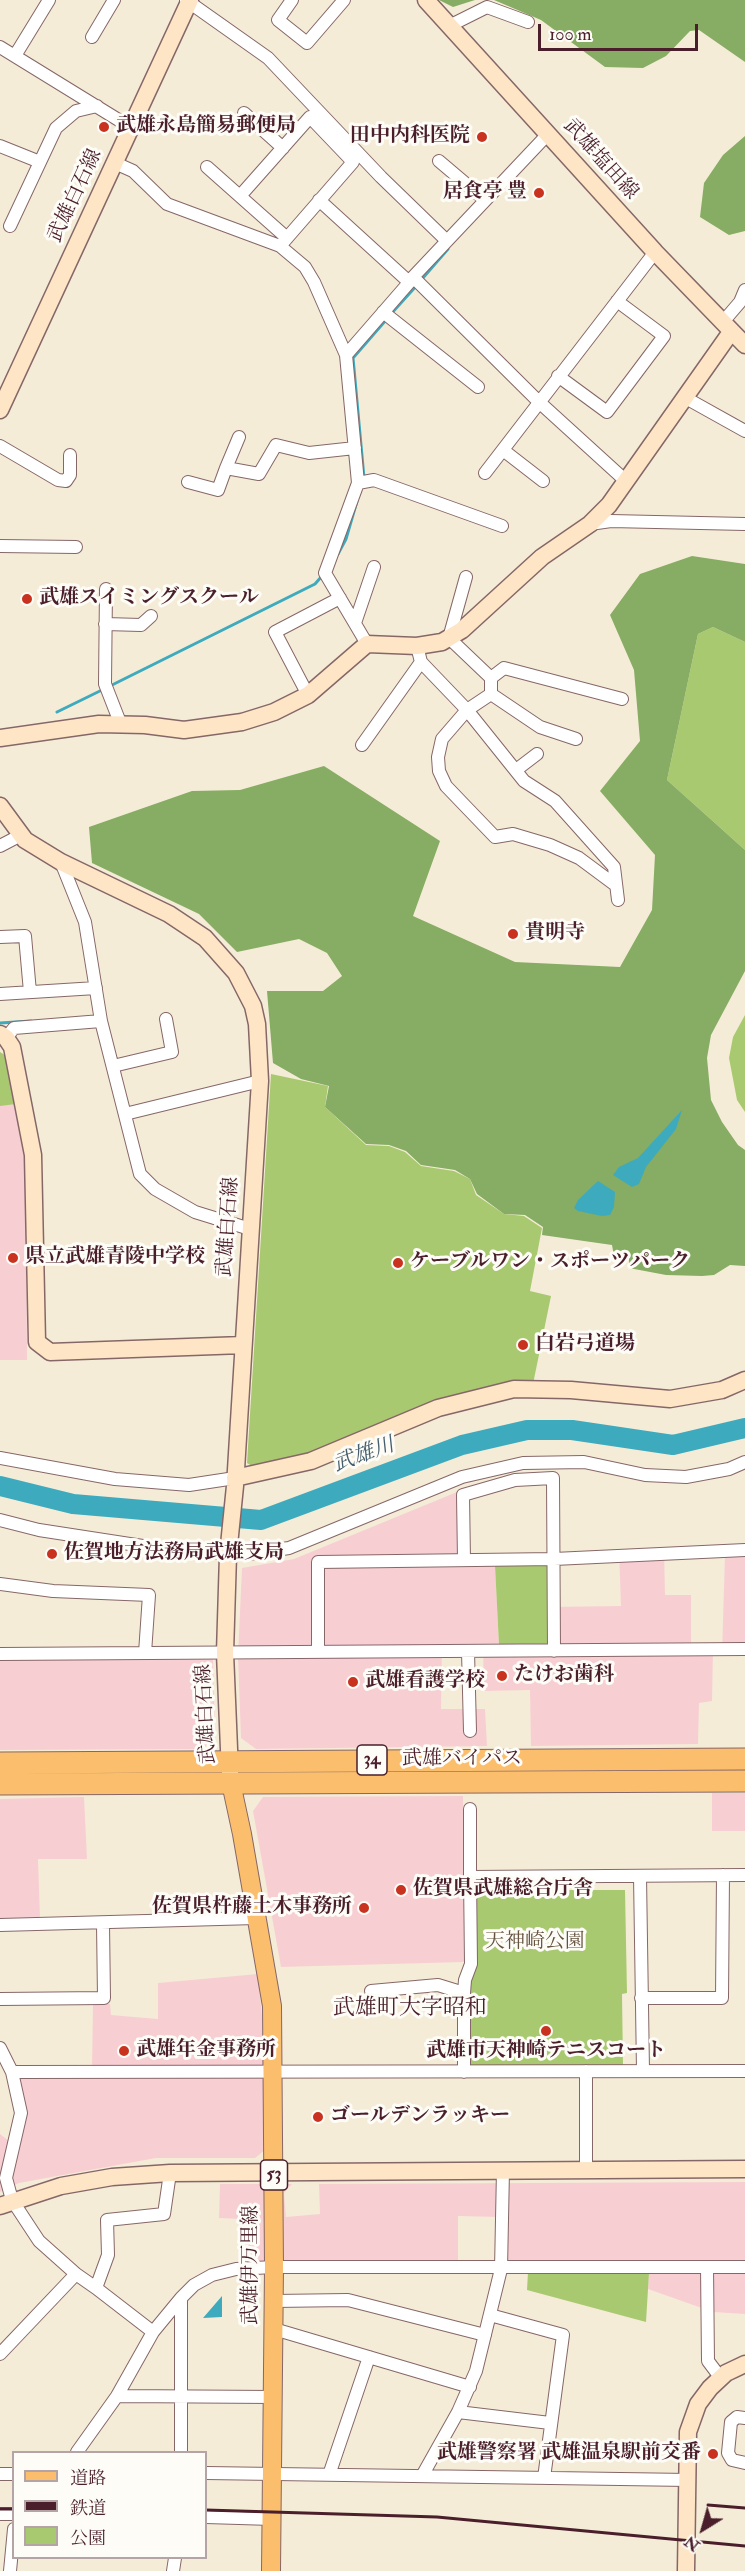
<!DOCTYPE html>
<meta charset="utf-8">
<style>
body{margin:0}
#map{position:relative;width:745px;height:2571px;overflow:hidden;background:#f5ecd8;font-family:"IM FELL Double Pica","Noto Serif JP",serif}
canvas{display:block}
.legend{position:absolute;left:12px;top:2451px;width:195px;height:108px;box-sizing:border-box;background:#fdfcf7;border:2px solid #b5a4a5;margin:0;padding:8px 10px;list-style:none;font-size:18px;color:#4a1f2b}
.legend li{display:flex;align-items:center;gap:12px;height:30px}
.legend b{width:30px;border:2px solid #b5a4a5}
.north{position:absolute;left:673px;top:2499px;width:60px;height:60px;-webkit-text-stroke:4px #fdfcf7;paint-order:stroke;rotate:217deg;font-size:16px;font-weight:700;line-height:24px;text-align:center;color:#4a1f2b}
.north::after{content:'';display:block;margin:auto;width:21px;height:27px;background:#4a1f2b;clip-path:polygon(50% 0,100% 100%,50% 72%,0 100%)}
.scale{position:absolute;left:538px;top:24px;width:160px;height:27px;box-sizing:border-box;border:3px solid #4a1f2b;border-top:0;padding-left:8px;font-size:18px;line-height:21px;white-space:nowrap;color:#4a1f2b;-webkit-text-stroke:4px #fdfcf7;paint-order:stroke}
</style>
<div id="map">
<canvas width="745" height="2571"></canvas>
<ul class="legend">
<li><b style="height:8px;background:#fabe6d"></b>道路</li>
<li><b style="height:8px;background:#4a1f2b"></b>鉄道</li>
<li><b style="height:16px;background:#a9c971"></b>公園</li>
</ul>
<div class="north">N</div>
<div class="scale">100 m</div>
</div>
<script>
const g = document.querySelector('canvas').getContext('2d');
g.lineJoin = 'round';
function fillPath(path, color) {
  g.fillStyle = color;
  g.fill(path, 'evenodd');
}
function poly(rows) {
  const path = new Path2D();
  for (const r of rows) {
    path.moveTo(r[0], r[1]);
    for (let i = 2; i < r.length; i += 2) path.lineTo(r[i], r[i + 1]);
  }
  return path;
}
function trace(path, color, width, dash) {
  g.strokeStyle = color;
  g.lineWidth = width;
  g.lineCap = dash ? 'butt' : 'round';
  g.setLineDash(dash || []);
  g.stroke(path);
}
function label(font, color, halo, rows, align = 'center') {
  g.font = font + ' "IM FELL Double Pica","Noto Serif JP",serif';
  g.lineWidth = 6;
  g.setLineDash([]);
  g.textBaseline = 'middle';
  g.strokeStyle = halo;
  g.fillStyle = color;
  for (const [text, x, y, turn = 0] of rows) {
    g.save();
    g.translate(x, y);
    g.rotate((+turn || 0) * Math.PI / 180);
    g.textAlign = isNaN(turn) ? turn : align;
    if (halo) g.strokeText(text, 0, 0);
    g.fillText(text, 0, 0);
    g.restore();
  }
}
const built = poly([
 [0,1052,6,1056,26,1156,27,1360,0,1360],
 [457,1492,460,1565,495,1566,499,1645,548,1645,548,1607,621,1606,619,1551,664,1548,665,1595,691,1595,691,1651,713,1651,712,1701,699,1703,698,1744,531,1746,530,1690,484,1691,483,1645,442,1644,441,1709,485,1709,487,1746,256,1749,241,1738,238,1656,242,1568,294,1559],
 [745,1554,745,1654,722,1654,725,1555],
 [213,1658,215,1738,202,1749,0,1750,0,1659],
 [712,1793,745,1793,745,1831,712,1831],
 [463,1796,464,1962,281,1967,253,1811,263,1797],
 [84,1797,87,1859,38,1859,40,1918,0,1920,0,1799],
 [258,1974,262,2017,265,2150,255,2158,156,2158,19,2183,0,2192,0,2134,9,2141,18,2114,16,2068,92,2069,93,2004,110,2004,111,2015,158,2019,158,1983],
 [745,2182,745,2314,713,2312,648,2289,649,2273,497,2271,498,2217,458,2216,458,2261,243,2264,246,2237,241,2219,219,2218,220,2184,292,2184,284,2193,286,2217,320,2214,319,2184]
]);
const green = poly([
 [713,627,745,642,745,850,667,780,698,634],
 [745,1015,745,1112,737,1100,729,1058,733,1037],
 [0,1052,6,1056,16,1104,0,1106],
 [271,1074,328,1086,325,1107,366,1145,389,1146,405,1152,421,1166,454,1171,470,1179,476,1195,504,1214,524,1216,542,1228,530,1291,551,1296,533,1384,311,1454,253,1467,247,1463],
 [495,1566,547,1566,548,1645,499,1645],
 [477,1890,625,1890,627,1993,622,1994,623,2065,469,2067,468,1984,477,1961],
 [528,2272,649,2273,646,2322,527,2290]
]);
const forest = poly([
 [439,0,475,0,453,7],
 [494,0,745,0,745,62,699,30,690,31,666,56,643,68,605,67,541,20],
 [745,136,745,231,729,235,700,217,704,183,723,155],
 [692,556,745,564,745,642,713,627,698,634,667,780,745,850,745,971,711,1035,707,1058,711,1100,722,1122,738,1145,745,1150,745,1266,730,1265,714,1275,702,1276,666,1275,629,1268,629,1259,614,1256,612,1245,542,1235,543,1227,525,1215,504,1214,477,1194,470,1179,455,1170,421,1165,406,1151,389,1145,366,1144,325,1107,329,1086,301,1079,273,1063,267,991,323,991,342,976,327,953,299,939,237,952,199,914,92,863,89,827,192,791,240,790,324,766,440,841,413,916,515,962,620,967,652,910,655,855,600,791,640,741,634,670,610,615,640,574]
]);
const water = poly([
 [682,1110,676,1129,646,1167,639,1184,632,1187,613,1175,619,1167,638,1158],
 [598,1181,615,1192,614,1207,610,1215,602,1216,578,1211,574,1208,578,1200],
 [222,2296,222,2317,203,2318]
]);
const stream = poly([
 [422,279,448,249,445,246],
 [390,315,418,284],
 [364,478,353,358,386,320],
 [338,554,346,539,357,501],
 [110,686,315,584,322,576],
 [57,712,104,689],
 [0,1023,31,1021]
]);
const river = poly([
 [0,1486,73,1504,261,1520,462,1445,527,1430,572,1430,673,1445,745,1428]
]);
const street = poly([
 [186,0,268,58,381,177,447,241],
 [292,0,278,20,307,43,344,0],
 [449,26,487,7,528,22],
 [92,37,114,0],
 [0,47,130,127],
 [16,54,49,0],
 [244,113,283,148],
 [548,134,413,277,538,401,627,482],
 [0,146,40,162],
 [439,161,485,200],
 [115,163,133,171,167,204,280,246,305,267,314,282,346,355,358,483,325,573,367,644],
 [207,167,287,238],
 [240,196,310,117,353,162,280,246],
 [319,200,409,282],
 [10,226,56,128,76,111,97,106],
 [383,312,478,387],
 [722,323,740,302,745,290],
 [346,355,413,278],
 [558,376,607,412,664,336,617,301],
 [684,397,745,431],
 [0,446,58,480,66,481,70,475,70,455],
 [503,450,543,481],
 [226,468,239,437],
 [485,473,655,252],
 [188,482,218,490,226,468,259,474,276,445,309,453,355,448],
 [358,483,374,480,502,526],
 [590,524,611,521,745,524],
 [0,546,76,547],
 [466,577,449,638,491,678,504,668,622,699],
 [106,589,105,684,121,725],
 [355,623,374,567],
 [105,624,141,625,151,616],
 [417,646,421,662,467,710,524,781,555,801,614,867,618,900],
 [491,678,491,694,467,710,442,739,438,757,439,771,446,786,495,837,513,834,550,845,579,858,614,884],
 [491,694,540,727,576,739],
 [308,695,275,632,340,598],
 [362,745,421,662],
 [516,770,537,754],
 [0,846,21,835],
 [61,862,85,922,101,1021,140,1174,155,1189,195,1212,250,1229],
 [0,937,25,936,30,992],
 [0,994,96,988],
 [6,1038,14,1028,101,1021],
 [113,1066,172,1052,166,1019],
 [125,1114,260,1081],
 [0,1458,115,1479,189,1485,235,1478],
 [0,1520,39,1530,175,1551,248,1554,289,1548,462,1477,523,1463,584,1462,645,1475,686,1477,729,1469,745,1462],
 [464,1560,463,1495,515,1480,553,1478,554,1651],
 [0,1584,53,1591,149,1595,145,1653],
 [318,1650,318,1562,554,1559,745,1550],
 [468,1651,470,1731],
 [0,1654,745,1649],
 [470,1809,470,1877],
 [640,1876,643,2071],
 [0,1925,256,1918],
 [371,1991,438,1985,464,1993],
 [641,1998,722,1998,723,1875],
 [0,1999,104,1998,103,1924],
 [0,2048,12,2072,21,2113,6,2178,12,2200,39,2241,76,2274,96,2288,108,2255,107,2220,164,2214,170,2173],
 [12,2072,745,2071],
 [464,2072,464,1993,465,1980,471,1964,470,1877,745,1875],
 [586,2170,586,2071],
 [707,2267,708,2361,720,2377],
 [96,2288,153,2332,181,2298],
 [274,2301,348,2300,485,2335],
 [490,2315,563,2335,544,2478],
 [274,2329,470,2387],
 [0,2354,76,2274],
 [117,2396,274,2397],
 [458,2412,550,2423],
 [745,2418,737,2417,731,2422,728,2453,732,2460,745,2463],
 [77,2452,117,2396,153,2332],
 [181,2452,181,2298,194,2285,212,2275,236,2269,274,2267,745,2267],
 [206,2473,689,2480],
 [0,2474,14,2474],
 [329,2475,369,2357],
 [422,2476,458,2412,476,2371,501,2269,503,2170],
 [0,2514,14,2514],
 [206,2517,272,2519],
 [10,2571,14,2529],
 [173,2571,175,2558]
]);
const secondary = poly([
 [426,0,655,252,745,345],
 [0,410,190,0],
 [0,738,99,724,145,725,184,730,242,722,274,712,308,695,367,644,417,646,442,642,462,630,542,557,590,524,609,505,731,332],
 [0,806,25,840,61,862,169,914,205,938,236,973,253,1006,257,1024,260,1081,235,1486,228,1555,225,1653,230,1773],
 [0,1034,6,1038,12,1047,33,1155,37,1342,50,1352,243,1345],
 [235,1478,311,1461,438,1408,514,1389,571,1390,670,1399,722,1390,745,1380],
 [0,2206,61,2186,112,2177,170,2173,745,2169],
 [686,2571,688,2432,698,2404,710,2388,726,2373,745,2364]
]);
const primary = poly([
 [231,1783,242,1834,272,2006,274,2267,271,2571]
]);
const highway = poly([
 [0,1763,745,1759],
 [0,1784,745,1781]
]);
const rail = poly([
 [708,2505,745,2508],
 [0,2509,14,2509],
 [206,2510,437,2517,745,2546]
]);
const markers = [
 [104,127,6,"#c8321e"],
 [482,137,6,"#c8321e"],
 [539,193,6,"#c8321e"],
 [27,599,6,"#c8321e"],
 [513,934,6,"#c8321e"],
 [13,1258,6,"#c8321e"],
 [398,1263,6,"#c8321e"],
 [523,1345,6,"#c8321e"],
 [52,1554,6,"#c8321e"],
 [502,1676,6,"#c8321e"],
 [353,1682,6,"#c8321e"],
 [401,1890,6,"#c8321e"],
 [364,1908,6,"#c8321e"],
 [546,2031,6,"#c8321e"],
 [124,2051,6,"#c8321e"],
 [318,2117,6,"#c8321e"],
 [713,2454,6,"#c8321e"]
];
const shields = [
 [372,1760,30],
 [274,2175,27]
];
const shieldNames = [
 ["34",372,1760],
 ["53",274,2175]
];
const poiNames = [
 ["武雄永島簡易郵便局",116,127],
 ["田中内科医院",470,137,"right"],
 ["居食亭 豊",527,193,"right"],
 ["武雄スイミングスクール",39,599],
 ["貴明寺",525,934],
 ["県立武雄青陵中学校",25,1258],
 ["ケーブルワン・スポーツパーク",410,1263],
 ["白岩弓道場",535,1345],
 ["佐賀地方法務局武雄支局",64,1554],
 ["たけお歯科",514,1676],
 ["武雄看護学校",365,1682],
 ["佐賀県武雄総合庁舎",413,1890],
 ["佐賀県杵藤土木事務所",352,1908,"right"],
 ["武雄年金事務所",136,2051],
 ["武雄市天神崎テニスコート",546,2052,"center"],
 ["ゴールデンラッキー",330,2117],
 ["武雄警察署 武雄温泉駅前交番",701,2454,"right"]
];
const streetNames = [
 ["武雄塩田線",600,160,48],
 ["武雄白石線",76,196,-65],
 ["武雄白石線",229,1227,-86],
 ["武雄白石線",207,1714,-93],
 ["武雄バイパス",462,1760],
 ["武雄伊万里線",252,2265,-90]
];
const parkNames = [
 ["天神崎公園",535,1943]
];
const waterNames = [
 ["武雄川",364,1456,-20]
];
const quarterNames = [
 ["武雄町大字昭和",410,2009]
];
fillPath(built, '#f7cfd3');
fillPath(green, '#a9c971');
fillPath(forest, '#86ad63');
fillPath(water, '#3eaabd');
trace(stream, '#3eaabd', 3);
trace(river, '#3eaabd', 20);
trace(street, '#866768', 14);
trace(secondary, '#866768', 19);
trace(primary, '#866768', 20);
trace(highway, '#866768', 23);
trace(street, '#fff', 12);
trace(secondary, '#fde5c5', 16);
trace(primary, '#fabe6d', 18);
trace(highway, '#fabe6d', 21);
trace(rail, '#4a1f2b', 3);
for (const [x, y, r, color] of markers) {
  const dot = new Path2D();
  dot.arc(x, y, r, 0, 2 * Math.PI);
  g.fillStyle = color;
  g.fill(dot);
  trace(dot, '#fdfcf7', 2);
}
for (const [x, y, w] of shields) {
  const box = new Path2D();
  box.roundRect(x - w / 2, y - 15, w, 30, 4.5);
  g.fillStyle = '#fdfcf7';
  g.fill(box);
  trace(box, '#4a1f2b', 1.5);
}
label('bold 18px', '#4a1f2b', null, shieldNames);
label('bold 20px', '#4a1f2b', '#fdfcf7', poiNames, 'left');
label('20px', '#4a1f2b', '#fdfcf7', streetNames);
label('20px', '#665240', '#fdfcf7', parkNames);
label('italic 21px', '#455e6d', '#fdfcf7', waterNames);
label('22px', '#4a1f2b', '#fdfcf7', quarterNames);
</script>
